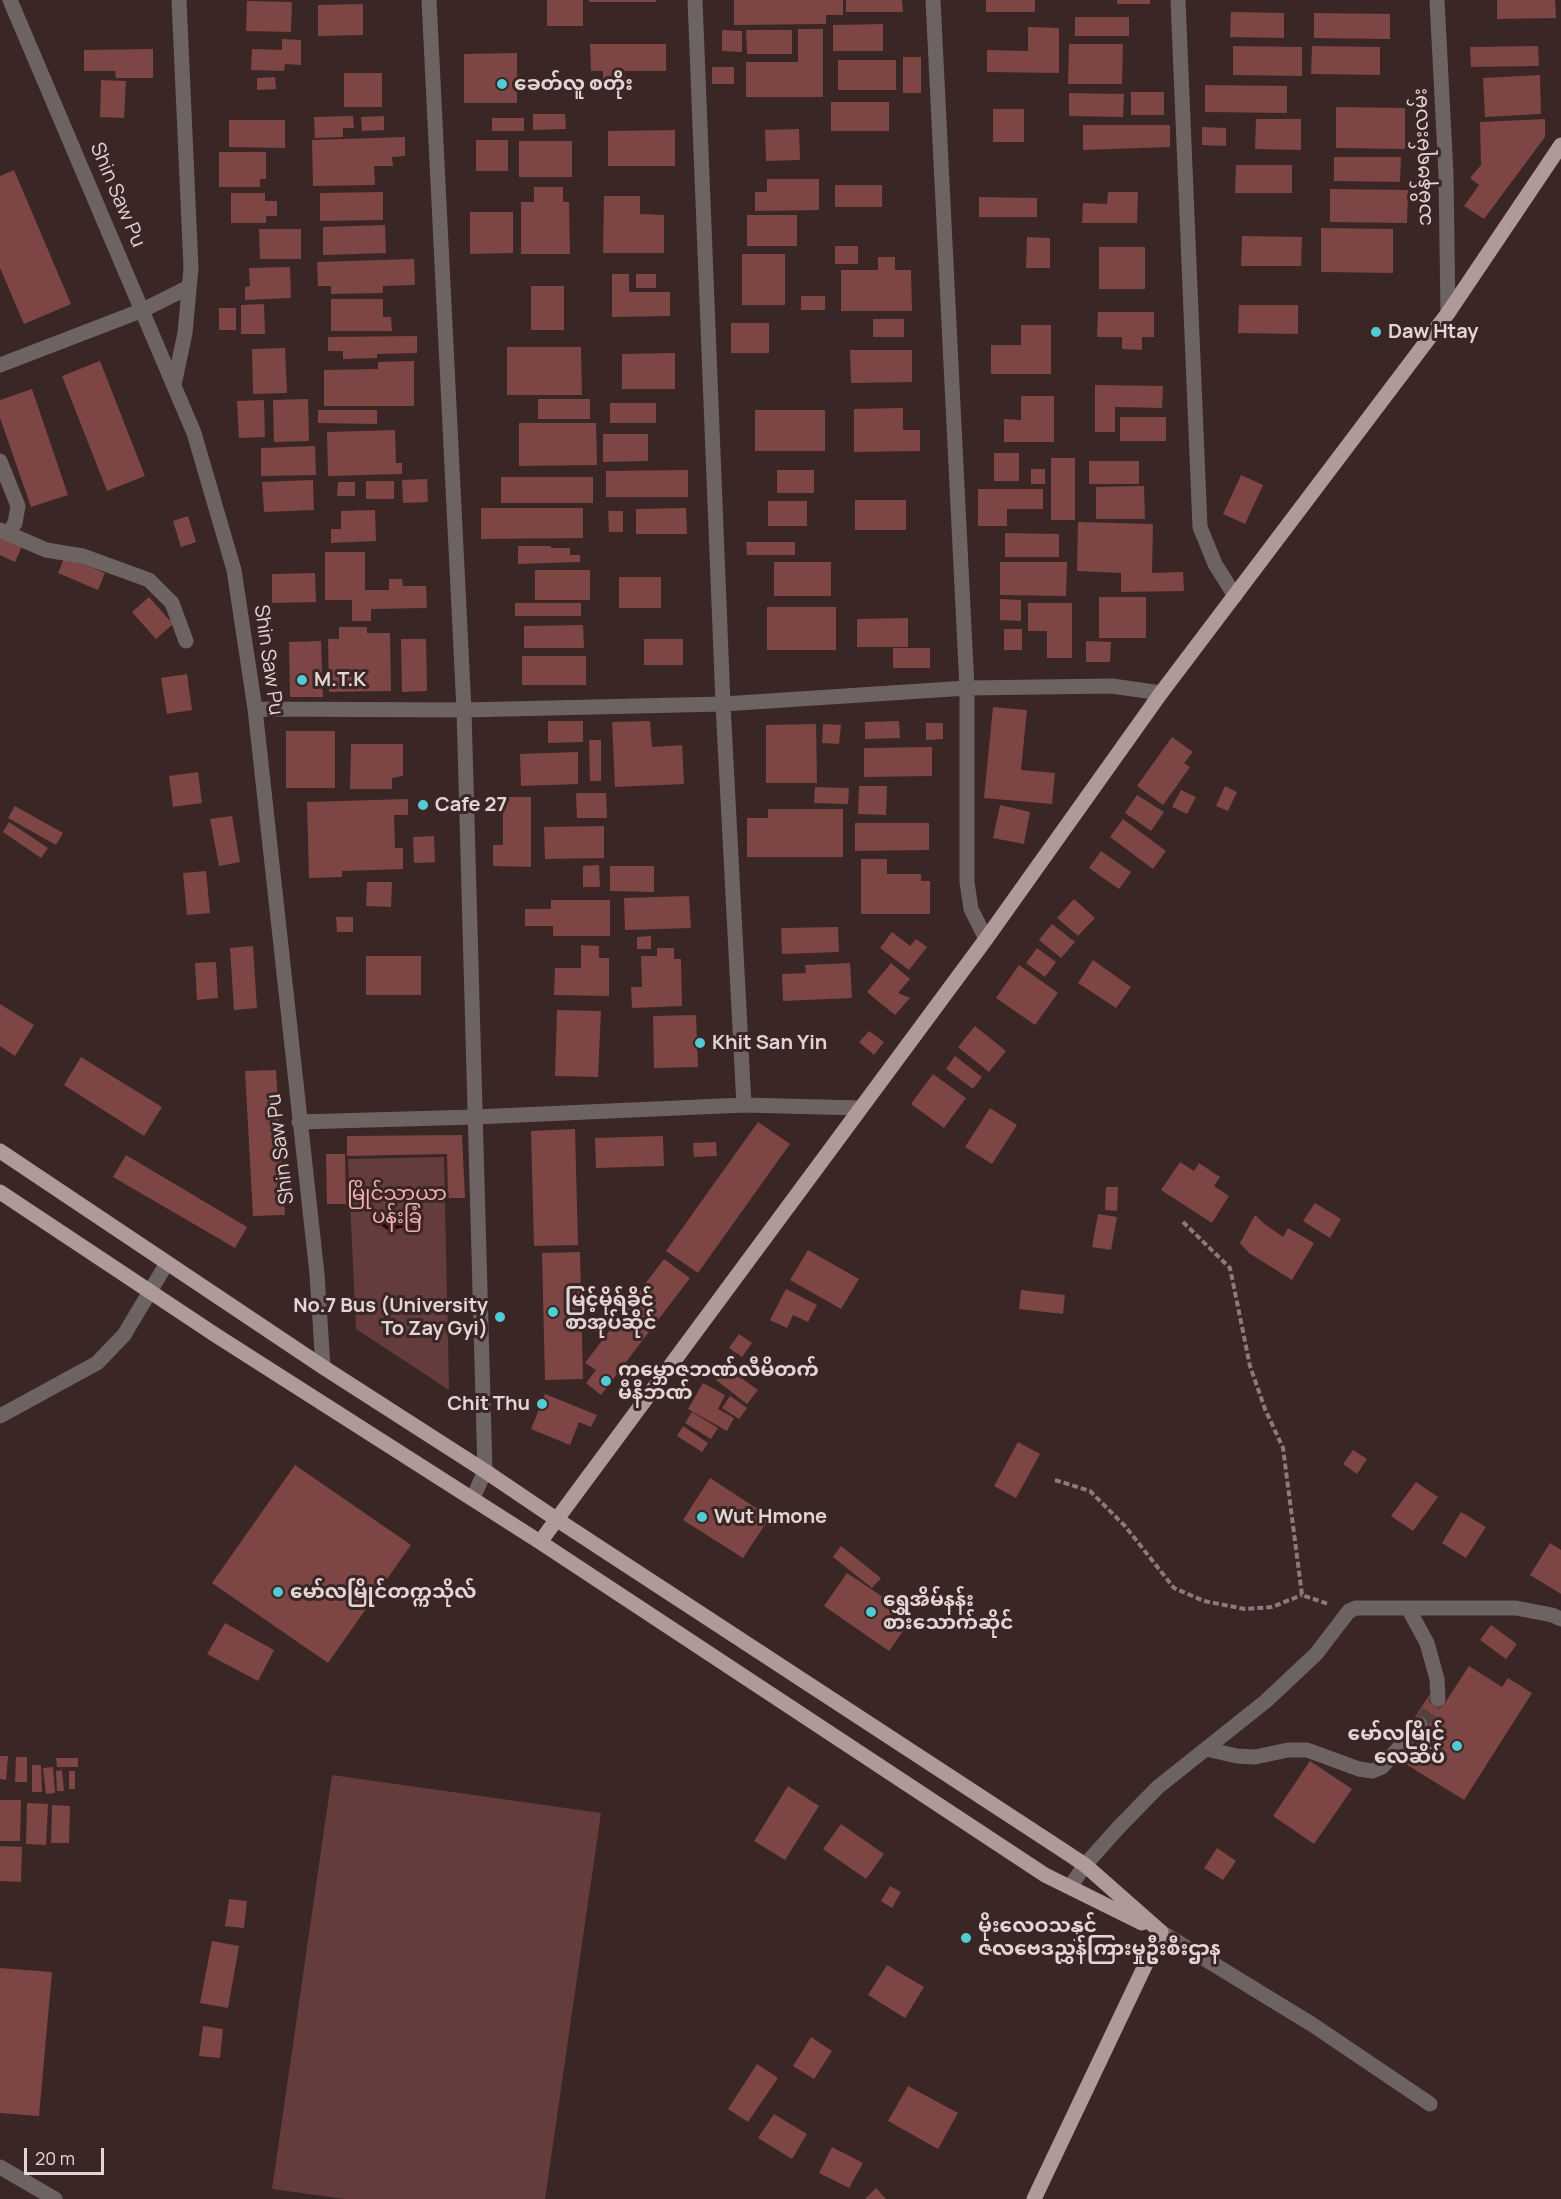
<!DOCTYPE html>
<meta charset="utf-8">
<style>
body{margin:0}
#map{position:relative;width:1561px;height:2199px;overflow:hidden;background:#3a2625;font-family:Manrope,sans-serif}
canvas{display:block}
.scale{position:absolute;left:24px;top:2148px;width:80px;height:27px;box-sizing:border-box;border:3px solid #e2d5d4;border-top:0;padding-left:8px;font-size:18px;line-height:21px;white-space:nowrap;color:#e2d5d4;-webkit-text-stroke:4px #3a2625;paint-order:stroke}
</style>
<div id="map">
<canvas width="1561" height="2199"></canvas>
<div class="scale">20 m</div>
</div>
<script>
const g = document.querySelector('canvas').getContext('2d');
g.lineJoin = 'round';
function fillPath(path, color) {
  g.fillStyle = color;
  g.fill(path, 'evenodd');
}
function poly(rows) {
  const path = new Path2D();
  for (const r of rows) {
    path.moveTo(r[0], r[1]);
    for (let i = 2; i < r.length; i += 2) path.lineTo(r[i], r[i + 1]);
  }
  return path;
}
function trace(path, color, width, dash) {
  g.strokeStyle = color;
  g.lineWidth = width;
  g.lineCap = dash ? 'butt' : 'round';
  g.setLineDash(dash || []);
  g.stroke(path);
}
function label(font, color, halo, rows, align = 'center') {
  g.font = font + ' Manrope,"Noto Sans Myanmar",sans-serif';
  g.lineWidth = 6;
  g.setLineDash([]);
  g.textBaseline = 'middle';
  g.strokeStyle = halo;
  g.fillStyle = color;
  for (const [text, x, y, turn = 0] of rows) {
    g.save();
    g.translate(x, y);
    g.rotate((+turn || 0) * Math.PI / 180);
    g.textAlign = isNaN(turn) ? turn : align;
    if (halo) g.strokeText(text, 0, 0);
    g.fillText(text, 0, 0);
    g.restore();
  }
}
const green = poly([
 [444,1157,449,1390,356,1329,348,1159],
 [332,1775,601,1813,545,2199,345,2199,272,2189]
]);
const water = poly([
 [398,1210,403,1215,410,1216,422,1211,416,1217,419,1232,409,1226,389,1231,379,1224,379,1219,383,1215]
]);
const building = poly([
 [547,0,583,0,583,26,547,26],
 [589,0,656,0,656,2,589,2],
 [734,0,843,0,843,15,826,15,826,24,734,25],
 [846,0,902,0,903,12,846,12],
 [986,0,1035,0,1035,12,986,12],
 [1117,0,1150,0,1150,4,1117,4],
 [1497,0,1555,0,1556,18,1497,19],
 [247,1,292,2,291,32,246,31],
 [363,4,363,35,318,36,318,5],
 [1231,12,1284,13,1284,38,1230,37],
 [1314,13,1390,14,1390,39,1314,38],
 [1075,17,1129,17,1129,36,1075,36],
 [883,24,883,51,833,51,833,25],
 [1028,27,1059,28,1059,73,987,72,987,50,1028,51],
 [798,29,823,29,823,97,746,97,746,62,798,62],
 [722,30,742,31,742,52,722,51],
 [746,30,792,30,792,54,747,54],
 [282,39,301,40,301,65,285,64,284,71,251,70,252,49,282,50],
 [590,44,666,44,666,71,625,71,625,88,603,88,603,71,591,71],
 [1069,44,1123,44,1122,84,1068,84],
 [1233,46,1302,47,1302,76,1233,75],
 [1312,46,1380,47,1380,75,1311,74],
 [1538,46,1539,66,1471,67,1470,47],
 [153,49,153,78,116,78,115,71,84,71,84,50],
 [517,53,517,103,464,103,464,54],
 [903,57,921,57,921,93,903,93],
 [838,60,896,60,896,90,838,90],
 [712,67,734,67,734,84,712,84],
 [344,73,382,73,382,107,344,107],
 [1540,75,1541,114,1485,117,1483,78],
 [275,77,276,89,257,90,257,78],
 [101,80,126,81,124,118,100,117],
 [1205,85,1287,86,1287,113,1205,112],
 [1131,92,1164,92,1164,115,1131,115],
 [1069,93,1124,94,1123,117,1069,116],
 [831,102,889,102,889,131,831,131],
 [1336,107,1405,108,1405,149,1336,148],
 [993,109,1024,109,1024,142,993,142],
 [533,114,565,114,566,129,533,130],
 [353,116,354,128,343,128,343,137,315,138,314,117],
 [384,116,384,130,362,131,361,117],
 [492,118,524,118,524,131,492,131],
 [1256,119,1301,119,1301,150,1255,149],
 [1545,119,1545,137,1484,219,1464,206,1479,185,1470,178,1481,165,1480,122],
 [229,120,285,120,285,148,229,147],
 [1083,125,1170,125,1170,147,1083,150],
 [1202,127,1226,128,1226,146,1202,145],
 [799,129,800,160,766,161,765,130],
 [675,130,675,166,608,166,608,131],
 [405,137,405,156,392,157,393,166,374,166,375,185,313,186,312,140],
 [476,140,508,140,508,171,476,171],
 [519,141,572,141,572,177,519,177],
 [219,152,266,152,266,179,260,179,260,187,219,187],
 [1334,157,1401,157,1400,182,1334,181],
 [1236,165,1292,165,1292,193,1235,193],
 [14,170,71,304,24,324,0,268,0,176],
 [767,179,819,179,819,210,755,211,755,192,767,192],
 [835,185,882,185,882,207,835,207],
 [534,187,563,187,563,202,569,202,570,254,521,254,521,202,534,202],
 [1330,189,1408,190,1407,223,1330,222],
 [383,192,383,220,320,221,320,193],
 [1108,192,1138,192,1137,223,1082,223,1083,203,1107,204],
 [231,193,265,193,265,201,277,201,277,216,266,216,266,223,231,223],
 [604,196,640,196,640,214,664,215,664,253,603,253],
 [979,197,1037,198,1037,217,979,217],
 [470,212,513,212,513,253,470,254],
 [747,215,797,215,797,246,747,246],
 [385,225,386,253,323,255,323,227],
 [1321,228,1393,229,1393,273,1321,272],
 [259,229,301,229,301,259,260,259],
 [1242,236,1302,237,1301,266,1241,266],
 [1027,237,1050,238,1050,268,1026,268],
 [835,246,858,246,858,264,835,264],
 [1099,247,1145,247,1145,289,1099,289],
 [742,254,785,254,785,305,742,305],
 [878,257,895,257,895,270,911,270,912,311,841,311,841,270,878,270],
 [414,259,415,285,383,286,383,293,331,294,331,286,318,286,317,262],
 [290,267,291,298,245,300,245,287,250,286,249,268],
 [612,274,629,274,629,292,670,292,670,316,612,317],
 [636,274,656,274,656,288,636,288],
 [531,286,564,286,564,330,531,330],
 [801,296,825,296,825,310,801,310],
 [331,299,383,299,383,317,391,317,392,331,331,331],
 [264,304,265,334,241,334,241,305],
 [1239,305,1298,305,1298,334,1238,333],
 [219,308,236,308,236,330,219,330],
 [1098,312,1154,312,1154,337,1142,337,1142,350,1122,349,1122,337,1097,337],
 [873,319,904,319,904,337,873,337],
 [731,323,769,323,769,353,731,353],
 [1021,325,1051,325,1051,374,991,374,991,345,1021,345],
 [417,336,417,353,377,354,377,358,343,359,343,351,328,351,328,337],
 [507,347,581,347,582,395,507,395],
 [285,348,287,393,253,394,252,349],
 [850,350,912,350,912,382,851,383],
 [675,353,675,389,622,389,622,354],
 [100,361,145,476,107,491,62,376],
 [414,361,414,406,324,406,324,370,378,369,378,362],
 [1095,385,1163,386,1162,408,1115,407,1115,432,1095,432],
 [32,389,68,495,31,507,0,418,0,400],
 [1021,396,1054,396,1054,442,1004,442,1004,419,1021,420],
 [308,399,309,441,274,442,273,400],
 [538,399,590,399,590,419,538,419],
 [264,400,265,437,239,438,237,401],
 [610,403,656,403,656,423,610,423],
 [903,408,903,430,920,430,920,451,854,452,854,409],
 [318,410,377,410,377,424,318,423],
 [755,410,825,410,825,451,755,451],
 [1120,417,1166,417,1166,441,1120,441],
 [519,423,596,423,597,465,519,466],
 [395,430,396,463,402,463,402,474,328,476,327,432],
 [603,434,648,434,648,461,603,462],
 [315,446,316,475,261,476,261,448],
 [994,453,1019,453,1019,481,994,481],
 [1051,458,1075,458,1075,520,1051,520],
 [1089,461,1139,461,1139,484,1089,484],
 [1031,469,1045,469,1045,484,1031,484],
 [688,470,688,497,606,497,606,471],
 [777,470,814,470,814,493,777,493],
 [1241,475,1263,485,1245,524,1223,514],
 [501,477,593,477,593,503,501,503],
 [427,479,428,502,403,503,402,480],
 [313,480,314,510,264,512,262,482],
 [366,481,394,481,394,499,366,499],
 [338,482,355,482,355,496,337,496],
 [1144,486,1145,519,1096,519,1096,487],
 [978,489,1043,489,1043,509,1007,509,1007,526,978,526],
 [855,500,906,500,906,530,855,530],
 [768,501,807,501,807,526,768,526],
 [481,508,583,508,583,538,481,539],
 [686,508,687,534,636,534,636,509],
 [375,510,376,541,331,543,331,529,341,529,341,511],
 [608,511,623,511,623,532,609,532],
 [188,516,196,542,181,547,173,521],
 [1078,522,1153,524,1152,573,1183,572,1184,591,1121,592,1121,573,1077,571],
 [1005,533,1059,534,1059,557,1005,557],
 [0,534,23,544,15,562,0,555],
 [746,542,795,542,795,555,747,555],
 [518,546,551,546,551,548,570,548,570,555,580,555,580,562,518,564],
 [325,552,365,552,365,590,389,590,389,579,402,579,403,586,426,586,427,608,371,609,371,621,352,621,352,600,325,600],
 [65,556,105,573,98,590,58,573],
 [774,562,831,562,831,596,774,596],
 [1000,562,1067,562,1066,596,1000,595],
 [535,570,590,570,590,600,535,600],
 [315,573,316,602,272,603,272,574],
 [619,577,661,577,661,608,619,608],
 [149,597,173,624,156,639,132,612],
 [1099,597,1146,597,1146,638,1099,638],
 [1000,599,1021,600,1021,621,1000,620],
 [515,603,581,603,581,616,515,616],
 [1028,603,1072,603,1072,658,1047,658,1047,631,1028,631],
 [767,607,836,607,836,650,767,650],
 [908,618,908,647,857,647,857,619],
 [583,625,584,648,524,648,524,626],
 [339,627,367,627,367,633,390,633,391,691,329,692,328,639,339,639],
 [1004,629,1022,629,1022,650,1004,650],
 [401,639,426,639,427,691,402,692],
 [644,639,683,639,683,665,644,665],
 [321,641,323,697,290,697,289,642],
 [1086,641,1111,642,1110,662,1086,662],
 [893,648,930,648,930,668,893,668],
 [522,656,586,656,586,685,522,685],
 [187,674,192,710,167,714,161,678],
 [993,707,1027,710,1021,770,1055,773,1052,804,984,798],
 [548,721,583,721,583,742,548,743],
 [650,721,652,747,682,745,684,784,615,787,612,722],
 [899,721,900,738,865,739,865,722],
 [926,723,943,723,943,739,926,740],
 [816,724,817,783,766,783,766,725],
 [823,724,841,725,839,744,822,743],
 [286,731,335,731,335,788,286,788],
 [1172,737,1193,752,1184,763,1190,767,1163,805,1137,786],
 [589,740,601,740,601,781,590,781],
 [351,744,403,744,403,776,392,778,392,789,350,789],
 [932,747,932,776,864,777,864,748],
 [578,752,578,784,521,786,520,754],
 [198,772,202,803,173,807,169,776],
 [859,786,887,786,886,815,858,814],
 [1225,786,1237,792,1228,811,1216,806],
 [815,787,849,788,848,804,814,803],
 [1181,790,1196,797,1187,814,1172,807],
 [576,793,606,793,607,818,577,818],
 [1137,795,1164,812,1151,831,1125,813],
 [503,797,531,797,531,867,493,866,493,845,503,845],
 [408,799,408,815,394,815,395,848,403,848,403,869,342,871,342,877,309,878,307,802],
 [1000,805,1030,812,1024,844,993,838],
 [15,806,63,833,56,845,8,818],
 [768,809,843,809,843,857,747,857,747,818,768,818],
 [232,816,240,862,219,866,210,819],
 [1123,819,1166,851,1153,869,1110,837],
 [9,822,48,848,41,858,3,832],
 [855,823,929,823,929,850,855,851],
 [604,826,604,858,545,859,544,827],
 [434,836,435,862,414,863,413,837],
 [1101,851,1131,872,1119,889,1089,868],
 [861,859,887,859,887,874,921,874,921,881,930,881,930,914,861,914],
 [599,865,600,887,583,887,583,866],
 [610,866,654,866,654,892,610,891],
 [206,871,210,913,187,915,183,873],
 [367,882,392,882,391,907,366,906],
 [689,896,691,928,625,930,624,898],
 [1074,899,1095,918,1078,936,1057,918],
 [551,900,610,900,610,936,553,936,553,926,525,926,525,909,551,909],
 [336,917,353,917,353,932,337,932],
 [1052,924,1075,942,1061,958,1039,940],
 [838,927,839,952,782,954,781,928],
 [892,932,910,946,916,939,927,947,909,970,880,948],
 [651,936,651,949,637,949,637,937],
 [581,945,599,946,599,958,609,958,609,996,554,995,555,968,581,968],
 [253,946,257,1008,234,1010,230,948],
 [657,948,674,948,674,959,681,959,682,1006,632,1008,631,987,642,987,641,956,657,956],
 [1037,948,1056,962,1045,977,1026,963],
 [366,956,421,956,421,995,366,995],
 [1093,960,1131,987,1116,1008,1078,983],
 [216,962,218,998,197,1000,195,963],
 [850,963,852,998,783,1001,782,974,806,973,805,965],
 [891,963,910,979,898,993,910,998,895,1015,867,992],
 [1019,965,1058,993,1035,1025,996,998],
 [0,1004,34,1025,15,1056,0,1046],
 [557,1010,601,1011,598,1077,555,1076],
 [696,1015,698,1067,654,1068,653,1016],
 [975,1026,1006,1051,989,1072,958,1047],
 [869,1031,884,1042,874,1055,859,1042],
 [955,1056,982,1077,973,1089,946,1069],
 [81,1057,162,1107,144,1136,64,1085],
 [276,1070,285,1215,253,1216,245,1071],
 [933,1074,966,1098,944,1128,911,1104],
 [990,1108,1017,1125,992,1164,965,1147],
 [758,1122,790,1144,698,1273,666,1251],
 [575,1129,578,1245,534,1246,531,1131],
 [462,1135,465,1198,448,1198,447,1154,347,1156,347,1136],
 [663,1136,664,1166,596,1168,595,1138],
 [716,1142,717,1156,694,1157,693,1143],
 [326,1154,345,1154,346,1204,327,1204],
 [126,1155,247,1227,235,1248,113,1177],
 [1180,1162,1194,1171,1199,1163,1220,1177,1214,1186,1229,1196,1212,1223,1161,1190],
 [1106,1187,1118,1187,1117,1211,1105,1210],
 [1315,1203,1341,1219,1330,1238,1303,1221],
 [1098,1214,1117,1217,1111,1250,1092,1247],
 [1255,1215,1266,1225,1283,1237,1288,1228,1314,1243,1292,1280,1249,1253,1240,1243],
 [808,1250,859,1279,841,1309,790,1280],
 [580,1252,583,1379,545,1380,542,1253],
 [664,1259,690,1278,601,1395,586,1383,596,1370,585,1363],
 [786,1289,817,1305,808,1322,793,1315,787,1328,770,1320],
 [1021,1290,1065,1295,1063,1314,1019,1309],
 [739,1334,752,1343,742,1357,729,1348],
 [726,1367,758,1390,747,1404,716,1380],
 [703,1383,725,1395,718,1409,734,1418,727,1431,688,1409],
 [545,1394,597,1415,591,1427,579,1422,570,1445,531,1429],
 [730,1396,747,1408,739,1419,722,1408],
 [692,1412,718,1428,711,1439,685,1423],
 [683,1426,708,1443,702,1452,677,1436],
 [1018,1442,1040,1454,1016,1498,994,1486],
 [1353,1450,1367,1459,1357,1474,1343,1464],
 [295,1465,411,1545,328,1663,212,1583],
 [710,1478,770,1517,743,1558,683,1520],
 [1416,1482,1438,1497,1413,1531,1391,1516],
 [1461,1512,1486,1527,1466,1558,1442,1543],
 [1550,1543,1561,1550,1561,1594,1530,1575],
 [841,1546,881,1578,872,1588,833,1557],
 [847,1573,913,1617,889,1651,824,1606],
 [225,1623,274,1650,258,1681,207,1654],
 [1491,1625,1517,1644,1506,1659,1480,1640],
 [1469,1666,1502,1687,1508,1678,1532,1693,1464,1800,1404,1763,1426,1728,1413,1720,1430,1694,1445,1703],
 [0,1756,8,1756,6,1780,0,1779],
 [16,1757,27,1757,27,1782,15,1782],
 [56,1758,78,1758,78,1767,57,1767],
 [1310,1761,1352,1789,1314,1844,1273,1816],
 [32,1765,41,1765,42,1792,32,1792],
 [53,1767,55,1793,46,1794,43,1768],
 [62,1770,64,1791,57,1791,56,1771],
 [69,1771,75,1771,75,1789,69,1789],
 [788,1786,819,1806,785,1860,754,1841],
 [0,1800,21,1800,20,1841,0,1841],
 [27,1803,48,1804,46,1845,26,1844],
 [52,1805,70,1806,69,1843,51,1843],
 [841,1824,884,1854,866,1879,823,1849],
 [0,1846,22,1847,21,1882,0,1881],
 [1217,1848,1236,1861,1223,1880,1204,1868],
 [890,1886,901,1892,892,1908,881,1901],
 [229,1899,247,1901,244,1928,225,1926],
 [212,1941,239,1946,228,2008,200,2003],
 [887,1965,924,1987,905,2018,868,1995],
 [0,1968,52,1972,39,2116,0,2113],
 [203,2026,223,2029,220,2058,199,2056],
 [811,2037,832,2051,814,2079,793,2066],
 [757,2064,778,2078,748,2122,728,2109],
 [908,2086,958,2113,938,2149,888,2121],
 [774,2114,807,2134,792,2159,758,2138],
 [832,2147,863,2163,849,2188,819,2173],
 [876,2188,886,2199,865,2199]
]);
const minorTunnel = poly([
 [1420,1724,1438,1699]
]);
const path = poly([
 [1183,1222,1230,1268,1250,1366,1265,1409,1283,1448,1302,1595,1328,1604],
 [1055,1480,1090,1491,1125,1526,1174,1588,1204,1601,1245,1609,1272,1607,1302,1595]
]);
const minor = poly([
 [10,0,194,433,234,570,255,709,317,1274,323,1367],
 [429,0,464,710,485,1471,473,1498],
 [695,0,723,704,744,1105],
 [933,0,967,688,967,882,971,909,986,939],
 [1178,0,1200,527,1215,564,1235,596],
 [1437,0,1446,174,1448,313],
 [0,365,143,310,189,287],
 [174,385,185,333,191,268,179,0],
 [0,461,18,506,15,523,8,534],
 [0,530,46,550,83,556,149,580,172,603,186,641],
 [255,709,464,710,723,704,967,688,1112,686,1161,693],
 [299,1122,475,1117,744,1105,860,1108],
 [0,1416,97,1363,124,1335,167,1263],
 [1408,1608,1516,1608,1552,1615,1561,1619],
 [1206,1749,1237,1756,1255,1757,1288,1750,1307,1750,1359,1769,1372,1771,1382,1767,1420,1724],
 [1070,1887,1085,1865,1119,1827,1158,1787,1266,1701,1316,1654,1349,1611,1356,1608,1408,1608,1427,1643,1437,1679,1438,1699],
 [1161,1932,1313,2025,1430,2104],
 [0,2167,55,2199]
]);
const major = poly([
 [0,1151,323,1367,485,1471,556,1519,1064,1851,1085,1865,1161,1932],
 [0,1192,217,1336,540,1542,1045,1875,1142,1923],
 [540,1542,986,939,1161,693,1448,313,1561,145],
 [1034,2199,1161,1932]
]);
const markers = [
 [502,84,6,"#51ccd5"],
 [1376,332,6,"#51ccd5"],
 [302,680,6,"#51ccd5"],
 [423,805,6,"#51ccd5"],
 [700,1043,6,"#51ccd5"],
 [553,1312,6,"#51ccd5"],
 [500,1317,6,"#51ccd5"],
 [606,1381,6,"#51ccd5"],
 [542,1404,6,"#51ccd5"],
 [702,1517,6,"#51ccd5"],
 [278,1592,6,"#51ccd5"],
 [871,1612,6,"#51ccd5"],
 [1457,1746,6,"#51ccd5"],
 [966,1938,6,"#51ccd5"]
];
const poiNames = [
 ["ခေတ်လူ စတိုး",514,84],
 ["Daw Htay",1388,332],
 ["M.T.K",314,680],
 ["Cafe 27",435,805],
 ["Khit San Yin",712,1043],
 ["မြင့်မိုရ်ခိုင်",565,1300],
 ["စာအုပ်ဆိုင်",565,1323],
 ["No.7 Bus (University",488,1306,"right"],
 ["To Zay Gyi)",488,1329,"right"],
 ["ကမ္ဘောဇဘဏ်လီမိတက်",618,1370],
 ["မီနီဘဏ်",618,1393],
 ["Chit Thu",530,1404,"right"],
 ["Wut Hmone",714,1517],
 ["မော်လမြိုင်တက္ကသိုလ်",290,1592],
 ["ရွှေအိမ်နန်း",883,1600],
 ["စားသောက်ဆိုင်",883,1623],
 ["မော်လမြိုင်",1445,1734,"right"],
 ["လေဆိပ်",1445,1757,"right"],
 ["မိုးလေဝသနှင့်",978,1926],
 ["ဇလဗေဒညွှန်ကြားမှုဦးစီးဌာန",978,1949]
];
const streetNames = [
 ["သမိန်ဗရမ်းလမ်း",1423,157,-92],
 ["Shin Saw Pu",117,195,67],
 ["Shin Saw Pu",268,660,82],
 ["Shin Saw Pu",281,1149,-97]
];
const parkNames = [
 ["မြိုင်သာယာ",397,1194],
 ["ပန်းခြံ",397,1217]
];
fillPath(green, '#643c3b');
fillPath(water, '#300105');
fillPath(building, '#7d4544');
trace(minorTunnel, '#53403f', 15, [15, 8]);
trace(path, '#8b7a79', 4, [6, 3]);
trace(minor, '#6e6363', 15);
trace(major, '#af9a99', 15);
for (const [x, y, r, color] of markers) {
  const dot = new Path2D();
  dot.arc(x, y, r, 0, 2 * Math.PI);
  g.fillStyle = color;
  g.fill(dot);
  trace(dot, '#3a2625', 2);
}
label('bold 20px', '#e2d5d4', '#3a2625', poiNames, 'left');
label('20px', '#e2d5d4', '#3a2625', streetNames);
label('20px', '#f9b0ad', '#3a2625', parkNames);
</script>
